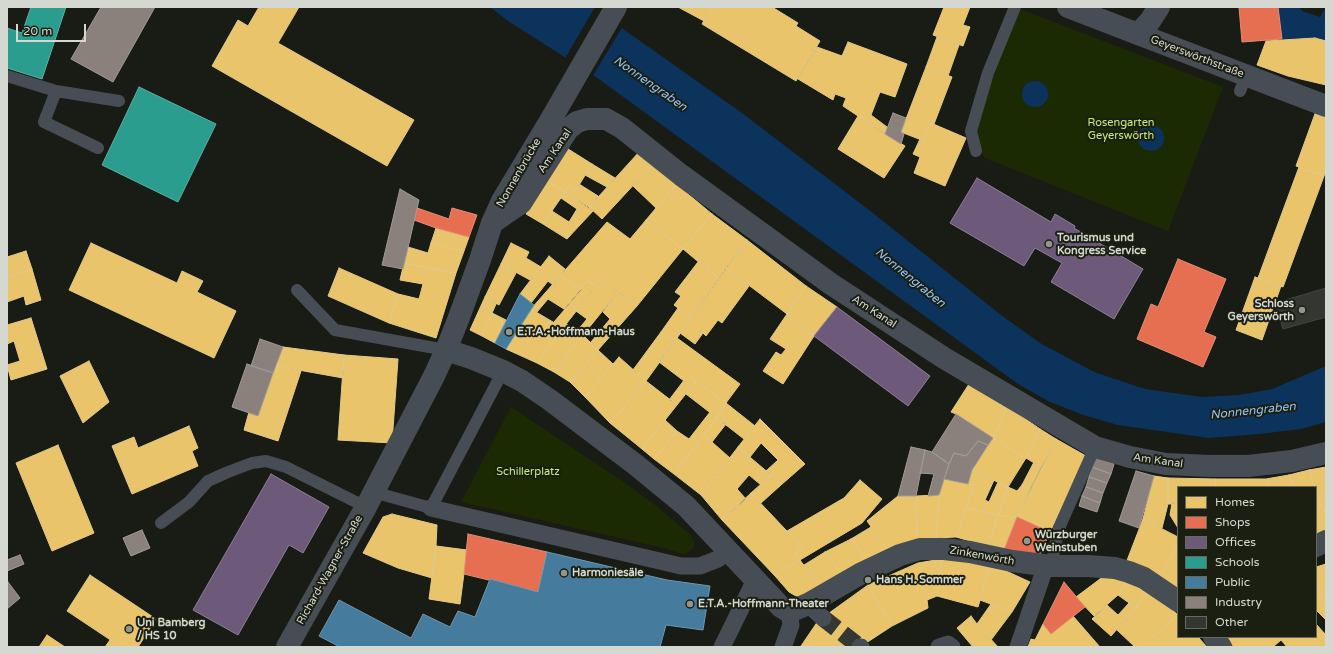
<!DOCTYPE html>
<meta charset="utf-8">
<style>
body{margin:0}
#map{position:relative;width:1333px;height:654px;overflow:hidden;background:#191c15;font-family:"Varela Round",sans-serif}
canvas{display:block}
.frame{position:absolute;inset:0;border:8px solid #d5d8d0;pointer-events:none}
.legend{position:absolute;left:1177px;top:486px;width:140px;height:152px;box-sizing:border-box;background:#1a1f12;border:1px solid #65695e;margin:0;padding:5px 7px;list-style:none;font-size:12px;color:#d5d8d0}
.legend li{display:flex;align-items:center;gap:8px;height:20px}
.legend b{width:20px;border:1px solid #65695e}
.scale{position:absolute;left:16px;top:24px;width:70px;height:18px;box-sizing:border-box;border:2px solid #d5d8d0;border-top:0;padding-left:5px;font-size:12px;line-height:14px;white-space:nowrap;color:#d5d8d0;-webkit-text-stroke:3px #1a1f12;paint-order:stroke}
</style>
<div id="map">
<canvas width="1333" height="654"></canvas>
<div class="frame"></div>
<ul class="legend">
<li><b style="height:11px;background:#e9c46a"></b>Homes</li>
<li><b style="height:11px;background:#e76f51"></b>Shops</li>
<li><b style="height:11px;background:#6d597a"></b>Offices</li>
<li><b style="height:11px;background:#2a9d8f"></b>Schools</li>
<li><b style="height:11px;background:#457b9d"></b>Public</li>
<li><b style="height:11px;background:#8a817c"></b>Industry</li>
<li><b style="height:11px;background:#343631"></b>Other</li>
</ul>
<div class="scale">20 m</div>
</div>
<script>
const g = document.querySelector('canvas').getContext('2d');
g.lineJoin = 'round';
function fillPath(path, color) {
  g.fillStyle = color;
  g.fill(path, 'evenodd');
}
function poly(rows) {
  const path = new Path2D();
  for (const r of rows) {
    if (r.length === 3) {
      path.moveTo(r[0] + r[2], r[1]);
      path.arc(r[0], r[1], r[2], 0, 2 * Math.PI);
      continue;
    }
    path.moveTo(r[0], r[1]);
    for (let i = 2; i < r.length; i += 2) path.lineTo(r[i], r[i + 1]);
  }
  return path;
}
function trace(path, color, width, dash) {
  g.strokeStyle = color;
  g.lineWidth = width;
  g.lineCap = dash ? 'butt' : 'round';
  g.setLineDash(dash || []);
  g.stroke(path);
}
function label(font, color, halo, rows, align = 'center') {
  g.font = font + ' "Varela Round",sans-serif';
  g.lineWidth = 4;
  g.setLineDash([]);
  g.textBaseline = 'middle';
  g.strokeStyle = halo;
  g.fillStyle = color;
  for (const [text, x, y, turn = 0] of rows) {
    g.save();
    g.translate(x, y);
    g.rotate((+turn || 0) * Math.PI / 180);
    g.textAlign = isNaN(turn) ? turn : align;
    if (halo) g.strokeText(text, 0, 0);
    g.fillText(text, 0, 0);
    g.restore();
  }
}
const green = poly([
 [1020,9,1223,87,1168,231,985,158,980,150,977,132,978,115],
 [511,407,624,482,655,505,691,535,694,542,694,546,692,549,687,553,683,554,664,548,461,502]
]);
const water = poly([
 [490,7,592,7,742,113,869,210,1001,315,1040,343,1094,372,1145,389,1202,397,1239,395,1272,389,1326,366,1326,422,1301,429,1259,434,1209,438,1118,425,1083,415,1048,401,1018,384,596,77,508,21],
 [1278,7,1299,7,1302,11,1320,17,1326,7,1326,41,1315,38,1282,39],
 [1035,94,13],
 [1151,138,13]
]);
const pier = poly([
 [595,7,623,26,592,77,564,60]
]);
const homes = poly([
 [259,7,299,7,278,43,414,120,387,166,212,66,238,20,248,26,259,7],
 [678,7,712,7,704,21,678,7],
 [712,7,772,7,798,23,796,26,820,41,796,81,702,24,712,7],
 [944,7,970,7,963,25,970,27,963,46,933,35,944,7],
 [937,37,959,45,948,76,926,67,937,37],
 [1315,38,1326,41,1326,85,1288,76,1257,65,1266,41,1315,38],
 [848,42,907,64,895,97,880,92,871,115,887,127,885,134,843,106,846,98,835,94,833,100,798,79,817,47,842,56,848,42],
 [926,67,952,77,934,124,931,123,924,141,901,132,926,67],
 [1316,111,1326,115,1326,171,1324,176,1296,166,1316,111],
 [858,116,905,146,884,178,838,149,858,116],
 [931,123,966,138,945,186,914,173,920,157,913,154,920,139,924,141,931,123],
 [565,147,592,164,576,190,569,185,565,192,545,180,565,147],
 [640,151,653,164,602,219,589,207,640,151],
 [592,164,615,178,607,187,585,175,592,164],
 [653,164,676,184,656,208,633,186,653,164],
 [1299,167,1324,176,1283,287,1258,278,1299,167],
 [545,180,565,192,543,224,526,214,545,180],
 [579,184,598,196,589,207,565,192,569,185,576,190,579,184],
 [676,184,712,214,683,249,646,220,676,184],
 [565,192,593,211,567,239,543,224,552,211,569,222,577,209,561,198,565,192],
 [712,214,747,240,719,279,683,249,712,214],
 [646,220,683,249,637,306,600,280,596,286,589,281,581,289,560,276,607,222,630,239,646,220],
 [436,228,469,237,464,251,431,243,436,228],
 [747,240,806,286,787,314,726,268,747,240],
 [91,243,177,283,182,271,203,281,197,292,236,311,214,358,69,290,91,243],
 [431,243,464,251,456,273,404,263,408,247,428,253,431,243],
 [511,243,529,252,526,258,541,267,530,280,501,264,511,243],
 [26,251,32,269,7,277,7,257,26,251],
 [549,256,565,269,553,285,548,281,531,303,520,294,549,256],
 [698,262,719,279,691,318,674,305,681,296,675,292,698,262],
 [404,263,456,273,436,338,389,323,398,294,419,299,423,284,400,280,404,263],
 [501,264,516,273,499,305,485,297,501,264],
 [339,268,398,294,389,323,328,296,339,268],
 [726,268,749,286,722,323,718,320,706,336,703,333,695,344,680,333,726,268],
 [32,269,41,300,26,305,24,296,7,302,7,277,32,269],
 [560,276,581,289,564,309,548,299,537,312,531,309,560,276],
 [1255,277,1281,286,1262,340,1236,330,1255,277],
 [600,280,618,292,583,335,577,331,587,319,576,311,600,280],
 [589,281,596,286,563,328,554,322,589,281],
 [806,286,837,307,814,336,787,314,806,286],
 [618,292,637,306,598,350,591,342,610,319,603,312,618,292],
 [485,297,496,304,482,336,470,330,485,297],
 [678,308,691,318,675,341,661,332,678,308],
 [531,309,563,328,537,363,506,349,531,309],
 [492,313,506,320,495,343,482,336,492,313],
 [787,314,814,336,783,384,763,371,776,352,781,355,786,349,770,339,787,314],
 [31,318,47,369,11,380,7,365,20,361,14,341,7,344,7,325,31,318],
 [566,324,583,335,554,372,537,363,566,324],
 [661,332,675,341,646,381,633,370,661,332],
 [583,335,598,350,570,382,554,372,583,335],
 [677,338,740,384,726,403,688,375,684,381,659,362,677,338],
 [283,347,344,355,343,378,276,366,283,347],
 [598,350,613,364,585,397,570,382,598,350],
 [344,355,398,359,392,443,338,440,344,355],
 [619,357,646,381,610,423,585,397,619,357],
 [89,361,109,402,83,423,60,376,89,361],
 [276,366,301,371,278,441,244,430,249,412,258,416,276,366],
 [688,375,696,381,677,405,669,400,688,375],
 [646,381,677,405,642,449,610,423,646,381],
 [696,381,726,403,717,418,686,394,696,381],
 [969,384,1007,406,993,438,956,414,951,412,969,384],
 [726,403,755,426,744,439,717,418,726,403],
 [1007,406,1040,429,1026,458,993,438,1007,406],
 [710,412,717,418,674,474,654,459,677,431,689,439,710,412],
 [717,418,726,424,712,442,704,435,717,418],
 [760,419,805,464,781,485,766,471,778,460,761,443,750,457,738,447,760,419],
 [665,420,677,431,654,459,642,449,665,420],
 [189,426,198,448,192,451,198,466,132,494,112,446,134,437,138,448,189,426],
 [1040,429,1056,439,1041,467,1026,458,1040,429],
 [704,435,730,458,701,495,674,474,704,435],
 [993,438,1026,458,1008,487,972,470,993,438],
 [1056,439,1086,456,1050,532,1017,517,1056,439],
 [58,445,94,533,52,551,16,463,58,445],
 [738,447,771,475,761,485,749,475,737,489,746,499,722,520,701,495,738,447],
 [1034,462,1041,467,1030,489,1022,485,1034,462],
 [1326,467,1326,513,1321,504,1309,470,1326,467],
 [972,470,994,480,985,500,989,502,998,482,1008,487,998,515,966,508,974,485,968,484,972,470],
 [1309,470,1315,487,1295,487,1289,475,1309,470],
 [771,475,781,485,761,503,751,493,771,475],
 [1289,475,1295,487,1269,487,1266,479,1289,475],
 [1154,476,1168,478,1168,504,1162,528,1143,519,1154,476],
 [1168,478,1215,479,1216,487,1178,487,1178,504,1168,504,1168,478],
 [944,479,974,485,956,537,936,538,939,495,944,479],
 [1215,479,1266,479,1269,487,1216,487,1215,479],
 [860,480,882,499,862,523,800,560,795,554,802,547,787,531,844,498,860,480],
 [1022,485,1030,489,1017,517,998,515,1008,487,1017,491,1022,485],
 [1316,490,1321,504,1316,506,1316,490],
 [751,493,802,547,795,554,800,560,775,576,722,520,751,493],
 [939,495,936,538,917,539,916,496,939,495],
 [898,496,916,496,917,539,889,552,867,521,898,496],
 [1172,503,1178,504,1178,528,1170,515,1172,503],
 [1321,504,1326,513,1326,531,1316,535,1316,506,1321,504],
 [966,508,998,515,988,546,956,537,966,508],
 [392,514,437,525,436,546,432,578,398,568,363,553,383,517,392,514],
 [998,515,1017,517,1004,550,988,546,998,515],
 [1143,519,1178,537,1178,544,1158,580,1126,563,1143,519],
 [871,527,889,552,869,564,851,539,871,527],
 [851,539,869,564,845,577,825,552,851,539],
 [1178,544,1178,595,1158,580,1178,544],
 [436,546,467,550,460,604,429,599,436,546],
 [825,552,845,577,822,590,804,565,825,552],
 [942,559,991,564,978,607,937,596,942,559],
 [942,559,937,596,927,600,928,608,892,626,868,585,918,563,942,559],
 [800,560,822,590,805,597,796,596,789,592,775,576,800,560],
 [991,564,1030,582,1012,612,980,600,991,564],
 [1326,564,1326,602,1324,603,1316,580,1316,567,1326,564],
 [1108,573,1129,580,1118,595,1094,616,1076,597,1108,573],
 [90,575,156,619,138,647,121,647,67,611,90,575],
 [1129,580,1149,589,1136,608,1118,595,1129,580],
 [1316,580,1321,595,1316,598,1316,580],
 [868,585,892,626,860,647,841,647,818,621,868,585],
 [1149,589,1178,615,1141,647,1135,647,1117,630,1136,608,1149,589],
 [1321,595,1324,603,1326,605,1326,620,1316,610,1316,598,1321,595],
 [1129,603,1136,608,1111,636,1092,619,1107,605,1118,615,1129,603],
 [991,604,1012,612,991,640,977,624,991,604],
 [1178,615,1178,637,1198,637,1207,647,1141,647,1178,615],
 [971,616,977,624,998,647,973,647,957,628,971,616],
 [1073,616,1100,647,1028,647,1031,639,1035,640,1043,624,1051,634,1073,616],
 [818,621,841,647,801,646,818,621],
 [1316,624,1326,635,1326,647,1310,647,1301,637,1316,637,1316,624],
 [47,635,65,647,39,647,47,635],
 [1226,637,1301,637,1310,647,1287,647,1281,640,1273,647,1234,647,1226,637],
 [110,640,121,647,105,647,110,640]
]);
const shops = poly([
 [1239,7,1278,7,1282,39,1242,42,1239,7],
 [417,208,449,219,452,208,477,215,469,237,436,228,414,220,417,208],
 [1178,259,1226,279,1204,332,1216,337,1203,367,1137,339,1151,304,1158,307,1178,259],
 [1017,517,1050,532,1039,557,1004,550,1017,517],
 [468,534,547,552,538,592,464,574,468,534],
 [1064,582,1085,607,1051,634,1043,624,1064,582]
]);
const offices = poly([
 [977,178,1051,222,1055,214,1075,226,1074,228,1143,269,1114,319,1051,282,1062,263,1035,248,1024,266,950,223,977,178],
 [837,307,930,376,908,406,814,336,837,307],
 [271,474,329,507,303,553,289,545,238,635,193,610,271,474]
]);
const schools = poly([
 [31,7,66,7,42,79,7,68,7,28,22,33,31,7],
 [139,87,216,124,178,202,102,165,139,87]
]);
const public = poly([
 [520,294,534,305,506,349,495,343,520,294],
 [547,552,667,580,710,586,703,630,666,625,660,647,340,647,319,636,339,600,411,638,423,614,450,627,458,611,475,617,490,579,538,592,547,552]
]);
const industry = poly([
 [101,7,155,7,113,82,71,59,101,7],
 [893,113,906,118,901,132,904,134,901,144,885,134,893,113],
 [400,189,419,200,403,269,382,265,400,189],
 [260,339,283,347,273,373,251,366,260,339],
 [247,364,273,373,258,416,232,407,247,364],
 [956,414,993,438,988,445,978,441,966,456,954,453,949,464,932,452,956,414],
 [978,441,988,445,972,470,968,484,944,479,949,464,954,453,966,456,978,441],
 [911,447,925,450,916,496,898,496,911,447],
 [925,450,932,452,949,464,939,495,928,496,934,474,920,473,925,450],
 [1096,458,1114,464,1111,474,1092,467,1096,458],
 [1092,467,1111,474,1107,483,1089,477,1092,467],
 [1136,471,1154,476,1139,528,1119,521,1136,471],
 [1089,477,1107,483,1103,493,1086,487,1089,477],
 [1086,487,1103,493,1100,503,1082,496,1086,487],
 [1082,496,1100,503,1097,512,1079,506,1082,496],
 [142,530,150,548,131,556,123,538,142,530],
 [20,555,24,564,7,571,7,560,20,555],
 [8,582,20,598,7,609,7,583,8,582]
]);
const building = poly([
 [1326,288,1326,317,1283,329,1275,303,1326,288]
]);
const pedestrianTunnel = poly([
 [823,618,860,647]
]);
const service = poly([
 [7,76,56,91,44,122,98,148],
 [56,91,119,101],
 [1240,91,1246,76],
 [976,151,971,131,988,73,1015,7],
 [297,290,335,330,446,350],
 [373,492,431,508,503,371],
 [161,523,189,502,208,481,228,472,252,463,266,461,286,467,366,507],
 [1051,566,1059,528,1095,447]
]);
const pedestrian = poly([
 [431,508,681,566,700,566,718,559,729,551],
 [808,604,823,618],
 [722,647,752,586],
 [783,647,791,625,789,612],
 [860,647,861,647],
 [939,647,948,644,952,647],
 [1018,647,1046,565]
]);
const minor = poly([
 [1138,34,1326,106],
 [492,223,521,203,568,129,577,122,587,119,606,119,622,128,681,175,831,284,944,358,1095,447,1130,457,1166,464,1210,466,1248,466,1292,461,1326,453],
 [446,350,471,358,503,371,522,381,550,400,636,465,686,506,781,607,789,612,808,604,860,574,900,555,920,549,944,549,970,552,1012,561,1051,566,1088,566,1115,568,1129,572,1144,578,1178,601],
 [1316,546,1326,541],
 [1214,637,1221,647]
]);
const tertiary = poly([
 [1068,7,1138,34,1150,21,1159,7],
 [287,647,366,507,434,376,446,350,458,320,480,260,492,223,502,201,550,121,616,7]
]);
const markers = [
 [1049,244,4,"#93968f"],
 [1302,310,4,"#93968f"],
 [509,332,4,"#93968f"],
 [1027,541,4,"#93968f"],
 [564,573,4,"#93968f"],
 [868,580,4,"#93968f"],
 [690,604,4,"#93968f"],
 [129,629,4,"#93968f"]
];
const streetNames = [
 ["Geyerswörthstraße",1197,57,21],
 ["Am Kanal",555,151,-56],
 ["Nonnenbrücke",519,173,-60],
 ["Am Kanal",874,312,33],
 ["Am Kanal",1158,461,8],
 ["Zinkenwörth",982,556,10],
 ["Richard-Wagner-Straße",330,570,-61]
];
const parkNames = [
 ["Rosengarten",1121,123],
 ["Geyerswörth",1121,136],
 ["Schillerplatz",528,472]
];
const poiNames = [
 ["Tourismus und",1057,238],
 ["Kongress Service",1057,251],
 ["Schloss",1294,304,"right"],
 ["Geyerswörth",1294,317,"right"],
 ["E.T.A.-Hoffmann-Haus",517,332],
 ["Würzburger",1035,535],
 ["Weinstuben",1035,548],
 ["Harmoniesäle",572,573],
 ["Hans H. Sommer",876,580],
 ["E.T.A.-Hoffmann-Theater",698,604],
 ["Uni Bamberg",137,623],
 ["/ HS 10",137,636]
];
const waterNames = [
 ["Nonnengraben",650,84,35],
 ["Nonnengraben",910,278,39],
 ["Nonnengraben",1253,411,-6]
];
fillPath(green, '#1c2a03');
fillPath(water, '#0c335c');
fillPath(pier, '#191c15');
fillPath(homes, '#e9c46a');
trace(homes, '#e3ca89', 1);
fillPath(shops, '#e76f51');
trace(shops, '#e28e77', 1);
fillPath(offices, '#6d597a');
trace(offices, '#8c7f94', 1);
fillPath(schools, '#2a9d8f');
trace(schools, '#5dafa2', 1);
fillPath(public, '#457b9d');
trace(public, '#7097ac', 1);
fillPath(industry, '#8a817c');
trace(industry, '#a09b95', 1);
fillPath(building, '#343631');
trace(building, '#43453f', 1);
trace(pedestrianTunnel, '#353831', 17, [17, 8]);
trace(service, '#474d54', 12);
trace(pedestrian, '#474d54', 17);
trace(minor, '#474d54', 22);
trace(tertiary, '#474d54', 22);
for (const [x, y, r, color] of markers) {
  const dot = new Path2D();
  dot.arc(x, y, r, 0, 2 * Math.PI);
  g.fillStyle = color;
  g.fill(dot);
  trace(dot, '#1a1f12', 1.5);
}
label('11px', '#d5d8d0', '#1a1f12', streetNames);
label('11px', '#c4ee7f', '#1a1f12', parkNames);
label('bold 11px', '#d5d8d0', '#1a1f12', poiNames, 'left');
label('italic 12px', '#98c2f6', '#1a1f12', waterNames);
</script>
